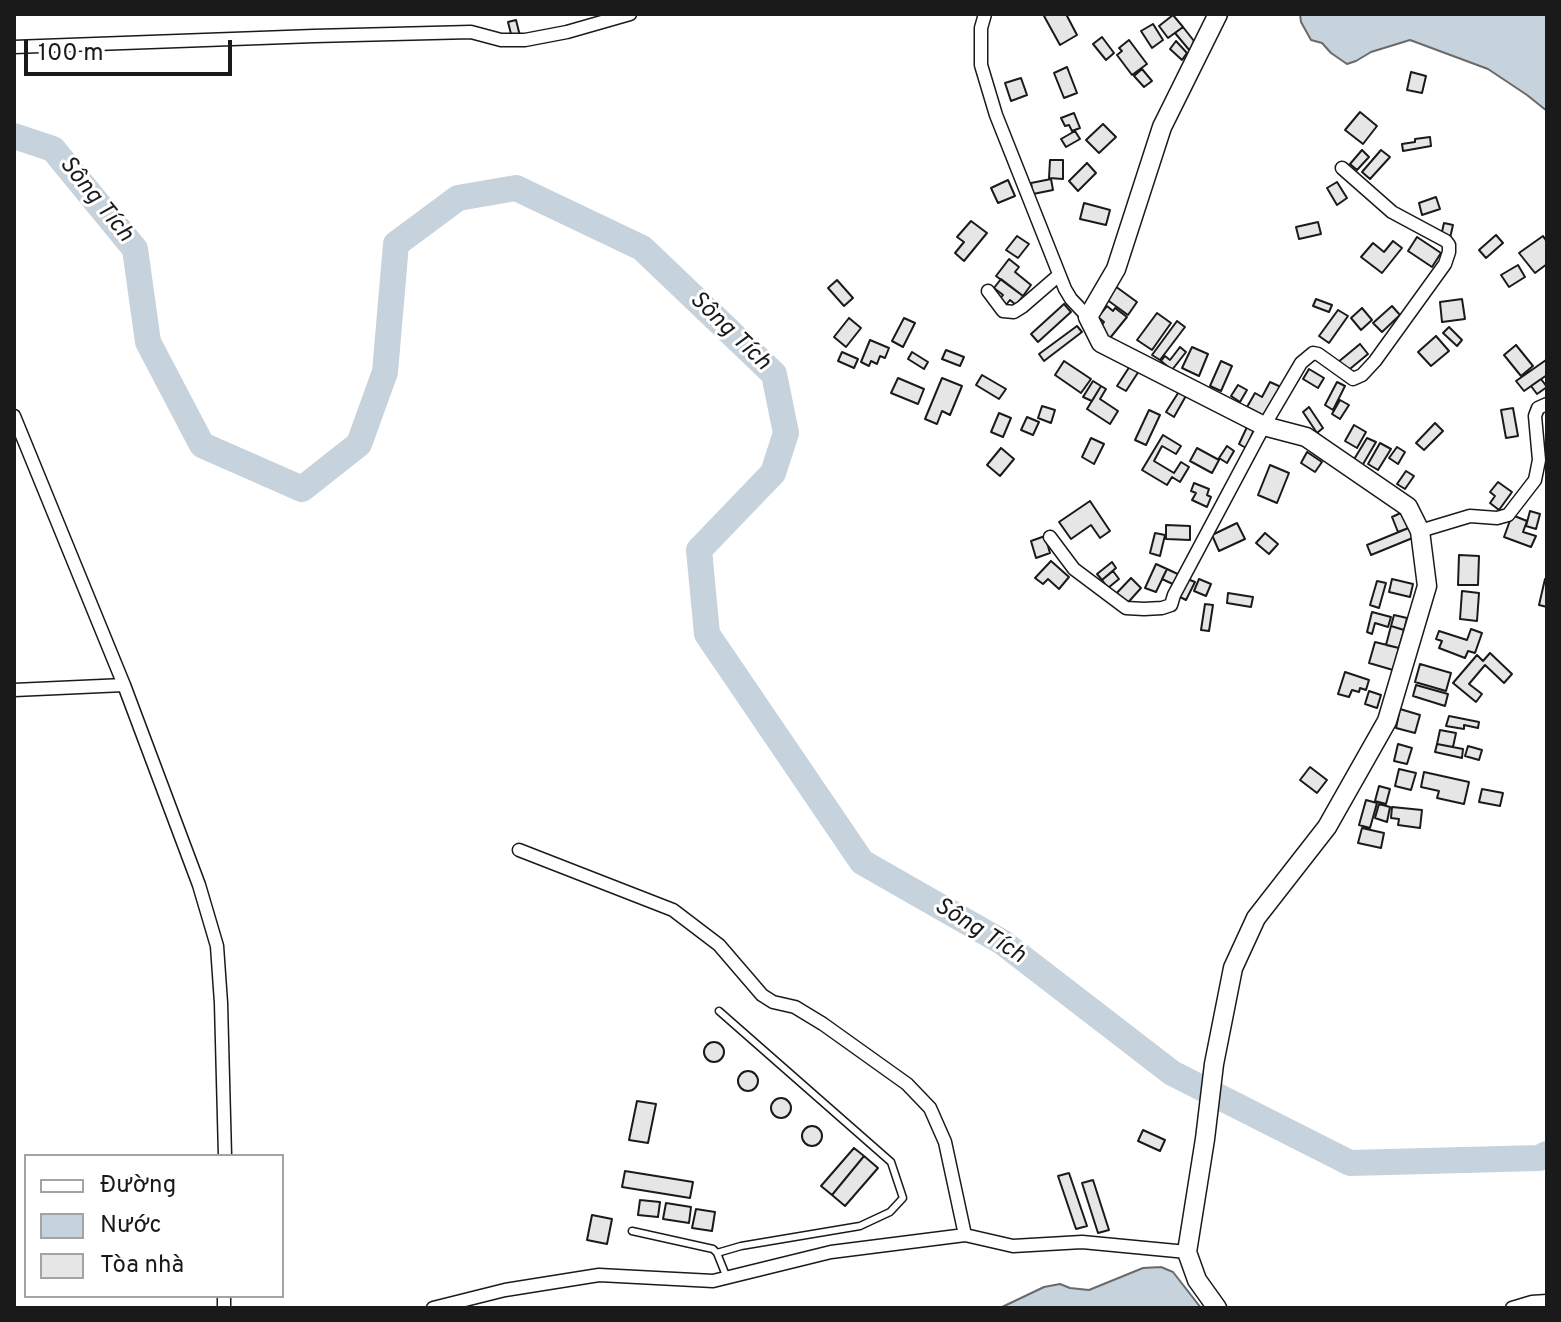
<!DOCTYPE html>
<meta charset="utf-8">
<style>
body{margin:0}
#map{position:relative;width:1561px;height:1322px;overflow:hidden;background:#fff;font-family:Overpass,sans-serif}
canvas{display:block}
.frame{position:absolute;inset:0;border:16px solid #1a1a1a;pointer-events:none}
.legend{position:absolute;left:24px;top:1154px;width:260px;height:144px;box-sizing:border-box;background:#fff;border:2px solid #a3a3a3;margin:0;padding:10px 14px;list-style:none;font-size:24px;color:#1a1a1a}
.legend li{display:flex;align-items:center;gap:16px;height:40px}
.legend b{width:40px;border:2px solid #a3a3a3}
.scale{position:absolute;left:24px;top:40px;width:208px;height:36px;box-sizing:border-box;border:4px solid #1a1a1a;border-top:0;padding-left:10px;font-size:24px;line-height:28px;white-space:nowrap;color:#1a1a1a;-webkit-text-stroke:6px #fff;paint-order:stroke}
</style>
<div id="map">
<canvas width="1561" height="1322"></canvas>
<div class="frame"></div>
<ul class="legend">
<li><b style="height:10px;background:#fff"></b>Đường</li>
<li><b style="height:22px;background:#c6d2dc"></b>Nước</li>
<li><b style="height:22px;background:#e6e6e6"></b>Tòa nhà</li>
</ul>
<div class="scale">100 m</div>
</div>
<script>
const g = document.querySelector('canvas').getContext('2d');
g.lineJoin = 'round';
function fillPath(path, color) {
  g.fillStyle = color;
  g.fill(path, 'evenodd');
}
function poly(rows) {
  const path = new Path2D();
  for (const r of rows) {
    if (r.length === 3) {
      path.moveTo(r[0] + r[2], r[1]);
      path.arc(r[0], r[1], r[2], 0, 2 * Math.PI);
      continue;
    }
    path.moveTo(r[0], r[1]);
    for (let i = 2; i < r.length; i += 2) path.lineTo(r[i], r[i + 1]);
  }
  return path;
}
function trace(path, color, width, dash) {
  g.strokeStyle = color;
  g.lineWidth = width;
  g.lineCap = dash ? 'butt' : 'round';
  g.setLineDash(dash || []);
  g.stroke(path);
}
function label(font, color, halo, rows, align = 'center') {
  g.font = font + ' Overpass,sans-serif';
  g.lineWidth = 6;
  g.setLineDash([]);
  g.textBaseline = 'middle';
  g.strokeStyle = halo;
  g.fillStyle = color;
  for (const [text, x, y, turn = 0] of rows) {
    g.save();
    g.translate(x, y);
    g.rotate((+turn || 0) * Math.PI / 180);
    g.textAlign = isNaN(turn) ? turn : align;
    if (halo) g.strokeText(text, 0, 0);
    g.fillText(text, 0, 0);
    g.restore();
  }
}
const water = poly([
 [1300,14,1547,14,1547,111,1527,95,1488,69,1410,40,1371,52,1356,61,1347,64,1331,53,1322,43,1311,40,1301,22,1300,14],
 [1161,1267,1173,1272,1201,1308,1000,1308,1044,1287,1060,1284,1070,1288,1089,1290,1143,1268,1161,1267]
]);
const river = poly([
 [14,136,53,149,135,249,148,342,202,445,302,489,359,444,385,372,396,244,458,198,516,188,642,248,774,374,786,433,773,473,699,550,707,634,862,862,1002,942,1172,1073,1350,1163,1539,1158,1547,1154]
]);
const building = poly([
 [1049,14,1066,14,1077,35,1060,45,1044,16,1049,14],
 [1173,15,1183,27,1168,38,1159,26,1173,15],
 [516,20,520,36,512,38,508,22,516,20],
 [1153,24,1163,40,1152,48,1141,31,1153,24],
 [1183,27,1194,41,1190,51,1175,33,1183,27],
 [1102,37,1114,53,1106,60,1093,44,1102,37],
 [1129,40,1147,64,1132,75,1117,55,1122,51,1119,48,1129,40],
 [1176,41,1187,53,1182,60,1170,49,1176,41],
 [1067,67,1077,93,1064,98,1054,73,1067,67],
 [1142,69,1152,81,1144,87,1134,76,1142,69],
 [1411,72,1426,76,1422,93,1407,90,1411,72],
 [1021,78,1027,95,1011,101,1005,83,1021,78],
 [1360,112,1377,126,1363,144,1345,130,1360,112],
 [1074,113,1080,128,1072,131,1069,125,1065,126,1061,118,1074,113],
 [1103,124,1116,137,1099,153,1086,140,1103,124],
 [1075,131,1080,139,1066,147,1061,139,1075,131],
 [1430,137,1431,146,1403,151,1402,144,1415,142,1415,139,1430,137],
 [1362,150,1369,157,1357,170,1350,164,1362,150],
 [1381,150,1390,157,1370,179,1362,172,1381,150],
 [1050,160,1063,160,1063,179,1049,178,1050,160],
 [1087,163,1096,173,1078,191,1069,181,1087,163],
 [1051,179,1053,190,1033,194,1031,183,1051,179],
 [1008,180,1015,196,998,203,991,188,1008,180],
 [1337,182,1347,198,1337,205,1327,188,1337,182],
 [1436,197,1440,209,1422,215,1419,203,1436,197],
 [1084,203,1110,210,1106,225,1080,219,1084,203],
 [971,221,987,233,964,261,955,253,964,242,957,237,971,221],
 [1318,222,1321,234,1299,239,1296,227,1318,222],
 [1444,223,1453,225,1450,238,1441,236,1444,223],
 [1496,235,1503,243,1486,258,1479,250,1496,235],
 [1017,236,1029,244,1018,258,1006,250,1017,236],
 [1543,236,1547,242,1547,264,1535,273,1519,253,1543,236],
 [1417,237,1441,253,1432,267,1408,251,1417,237],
 [1393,241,1402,248,1382,273,1361,257,1373,243,1384,252,1393,241],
 [1009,259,1019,267,1015,272,1031,285,1023,296,996,276,1009,259],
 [1518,265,1525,277,1509,287,1501,275,1518,265],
 [1001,279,1023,296,1016,305,1010,300,1006,305,999,300,1003,295,994,288,1001,279],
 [837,280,853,298,844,306,828,288,837,280],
 [1115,286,1137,302,1128,315,1106,299,1115,286],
 [1316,299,1332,305,1329,312,1313,306,1316,299],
 [1462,299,1465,319,1442,322,1440,302,1462,299],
 [1064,304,1071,312,1038,342,1031,334,1064,304],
 [1107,306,1113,311,1115,308,1127,317,1110,338,1099,329,1104,322,1098,317,1107,306],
 [1392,306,1400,315,1382,332,1373,323,1392,306],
 [1362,308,1372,320,1361,330,1351,318,1362,308],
 [1338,310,1348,316,1329,343,1319,336,1338,310],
 [1157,313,1171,323,1152,350,1137,340,1157,313],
 [849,318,861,328,846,347,834,337,849,318],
 [904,318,915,323,903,347,892,341,904,318],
 [1177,321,1185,327,1160,360,1152,355,1177,321],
 [1077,326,1082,332,1044,361,1039,354,1077,326],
 [1449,327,1462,340,1457,346,1443,333,1449,327],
 [1436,336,1449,351,1431,366,1418,352,1436,336],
 [870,340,889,348,885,358,880,356,877,364,871,361,869,366,861,362,870,340],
 [1360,344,1368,354,1345,373,1337,363,1360,344],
 [1516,345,1533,366,1521,376,1504,355,1516,345],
 [1180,347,1186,352,1172,370,1161,361,1165,356,1170,360,1180,347],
 [1192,347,1208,354,1199,376,1182,368,1192,347],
 [946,350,964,357,960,366,942,359,946,350],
 [842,352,858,359,854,368,838,361,842,352],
 [912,352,928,362,924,369,908,359,912,352],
 [1546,360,1547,375,1524,391,1516,381,1546,360],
 [1064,361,1091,379,1081,393,1055,375,1064,361],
 [1221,361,1232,366,1221,391,1210,386,1221,361],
 [1130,366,1139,371,1126,391,1117,386,1130,366],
 [1309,369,1324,378,1318,388,1303,379,1309,369],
 [982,375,1006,389,999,399,976,385,982,375],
 [898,378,924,389,918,404,891,393,898,378],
 [942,378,962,386,950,415,942,411,937,424,925,419,942,378],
 [1541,379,1547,387,1537,394,1531,386,1541,379],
 [1093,381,1101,386,1092,401,1083,397,1093,381],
 [1270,382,1281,387,1266,417,1247,407,1255,393,1262,397,1270,382],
 [1337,382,1345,386,1333,410,1325,405,1337,382],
 [1238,385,1247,390,1240,402,1231,396,1238,385],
 [1101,386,1106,389,1100,399,1118,411,1110,424,1087,409,1101,386],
 [1180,390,1187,394,1174,417,1166,412,1180,390],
 [1340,400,1349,405,1340,419,1332,414,1340,400],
 [1042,406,1055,410,1051,423,1038,418,1042,406],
 [1309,407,1323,428,1317,433,1303,412,1309,407],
 [1513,408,1518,436,1506,438,1501,410,1513,408],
 [1149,410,1160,415,1146,445,1135,440,1149,410],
 [999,413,1011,418,1003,437,991,432,999,413],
 [1027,417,1039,422,1033,435,1021,430,1027,417],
 [1435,423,1443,431,1424,450,1416,443,1435,423],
 [1354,425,1366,432,1357,448,1345,441,1354,425],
 [1247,427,1254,430,1246,448,1239,444,1247,427],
 [1163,435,1181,446,1176,454,1162,446,1154,461,1174,473,1181,462,1189,467,1180,482,1172,477,1167,485,1142,470,1163,435],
 [1091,438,1104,444,1094,464,1082,457,1091,438],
 [1367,438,1376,442,1362,466,1353,461,1367,438],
 [1380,443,1391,449,1378,470,1368,464,1380,443],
 [1227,446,1234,451,1227,463,1219,458,1227,446],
 [1397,447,1405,452,1398,464,1389,458,1397,447],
 [1001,448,1014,459,1000,476,987,465,1001,448],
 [1197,448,1219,460,1212,473,1190,461,1197,448],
 [1307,452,1322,462,1315,472,1301,463,1307,452],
 [1270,465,1289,473,1277,503,1258,495,1270,465],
 [1406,471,1414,476,1405,489,1397,484,1406,471],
 [1498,482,1512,492,1499,510,1490,503,1495,496,1490,492,1498,482],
 [1194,483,1209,489,1207,495,1211,497,1207,507,1192,500,1196,493,1191,491,1194,483],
 [1090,501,1110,531,1100,538,1091,525,1071,539,1059,522,1090,501],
 [1405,511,1411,527,1398,532,1392,517,1405,511],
 [1530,511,1540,514,1536,529,1526,526,1530,511],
 [1512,515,1527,521,1523,532,1536,536,1531,547,1504,537,1512,515],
 [1237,523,1245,539,1219,551,1212,535,1237,523],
 [1166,525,1190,526,1190,540,1166,539,1166,525],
 [1411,527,1415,537,1371,555,1367,545,1411,527],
 [1155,533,1165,535,1160,556,1150,553,1155,533],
 [1265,533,1278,544,1269,554,1256,543,1265,533],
 [1045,536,1050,553,1036,558,1031,541,1045,536],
 [1459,555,1479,556,1478,585,1458,585,1459,555],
 [1051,561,1069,577,1059,589,1048,579,1043,584,1035,578,1051,561],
 [1112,562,1116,568,1102,580,1097,574,1112,562],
 [1156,564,1167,569,1156,592,1145,588,1156,564],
 [1167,569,1182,576,1177,586,1162,579,1167,569],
 [1113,571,1119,579,1108,588,1102,580,1113,571],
 [1131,578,1141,588,1124,607,1113,597,1131,578],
 [1185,578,1195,582,1186,600,1176,595,1185,578],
 [1199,579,1211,584,1206,596,1194,591,1199,579],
 [1392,579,1413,584,1410,597,1389,592,1392,579],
 [1545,579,1547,580,1547,607,1539,605,1545,579],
 [1377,581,1386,583,1379,608,1370,605,1377,581],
 [1462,591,1479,593,1477,621,1460,619,1462,591],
 [1228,593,1253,597,1251,607,1227,603,1228,593],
 [1205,604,1213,605,1209,631,1201,630,1205,604],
 [1372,612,1391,617,1388,627,1375,623,1372,634,1367,632,1372,612],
 [1394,615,1407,618,1404,630,1391,626,1394,615],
 [1391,626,1404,630,1399,648,1386,645,1391,626],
 [1471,629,1482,633,1475,653,1468,651,1465,658,1439,648,1442,641,1436,639,1439,631,1467,640,1471,629],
 [1375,642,1399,648,1393,670,1369,663,1375,642],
 [1490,653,1512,674,1504,683,1485,665,1469,684,1482,694,1476,702,1453,683,1477,655,1483,661,1490,653],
 [1420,664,1451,673,1446,691,1415,682,1420,664],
 [1345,672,1369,680,1366,690,1360,688,1359,692,1352,690,1349,697,1338,694,1345,672],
 [1416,685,1448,694,1445,706,1413,696,1416,685],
 [1369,691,1381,695,1377,708,1365,704,1369,691],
 [1400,709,1420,715,1415,733,1396,728,1400,709],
 [1449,716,1479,722,1478,728,1464,725,1464,729,1446,726,1449,716],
 [1440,730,1456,733,1453,747,1437,744,1440,730],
 [1398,744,1412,748,1407,764,1394,761,1398,744],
 [1437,744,1463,749,1462,758,1435,752,1437,744],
 [1468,746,1482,750,1479,760,1465,756,1468,746],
 [1310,767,1327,780,1317,793,1300,780,1310,767],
 [1399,769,1416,773,1411,790,1395,786,1399,769],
 [1424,772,1469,782,1464,804,1437,798,1439,791,1421,787,1424,772],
 [1379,786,1390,789,1386,804,1375,801,1379,786],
 [1482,789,1503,793,1500,806,1479,802,1482,789],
 [1366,800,1377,803,1370,828,1359,825,1366,800],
 [1379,804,1390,807,1387,822,1375,818,1379,804],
 [1392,807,1422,810,1420,828,1398,825,1399,819,1391,818,1392,807],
 [1362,828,1384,833,1381,848,1358,843,1362,828],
 [714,1052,10],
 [748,1081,10],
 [781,1108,10],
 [637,1101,656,1104,648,1143,629,1140,637,1101],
 [812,1136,10],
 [1143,1130,1165,1140,1160,1151,1138,1141,1143,1130],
 [854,1148,864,1156,832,1195,821,1186,854,1148],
 [864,1156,878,1168,845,1206,832,1195,864,1156],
 [625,1171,693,1182,690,1198,622,1187,625,1171],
 [1069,1173,1087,1226,1076,1229,1058,1176,1069,1173],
 [1093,1180,1109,1230,1098,1233,1082,1183,1093,1180],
 [640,1200,660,1202,658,1217,638,1215,640,1200],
 [666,1203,691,1207,689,1223,663,1219,666,1203],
 [696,1209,715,1212,712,1231,692,1228,696,1209],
 [592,1215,612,1219,607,1244,587,1240,592,1215]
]);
const lane = poly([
 [632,1231,713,1249,717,1253,727,1278],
 [717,1253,741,1246,860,1226,890,1212,903,1198,891,1162,719,1011]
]);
const street = poly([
 [985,14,981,28,981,65,996,115,1065,289,1071,299,1088,317],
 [14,47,314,36,471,32,501,40,525,40,567,32,630,14],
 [988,291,1003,311,1014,312,1022,307,1059,275],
 [14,416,124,685],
 [1420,531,1470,516,1497,518,1508,515,1535,480,1539,460,1535,416,1538,408,1547,404],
 [1050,537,1074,569,1126,608,1144,609,1162,608,1171,605,1174,595,1264,426,1301,363,1313,353,1318,354,1353,379,1362,375,1375,361,1445,264,1449,252,1449,245,1446,241,1392,212,1342,168],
 [14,690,124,685,199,885,217,946,221,1003,225,1156],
 [519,850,673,910,719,945,762,995,773,1002,795,1007,823,1024,907,1084,930,1108,945,1142,965,1235],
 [224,1308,224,1296],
 [433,1308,505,1290,599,1275,713,1281,831,1252,965,1235,1013,1246,1082,1242,1187,1252],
 [1512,1308,1532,1302,1547,1301]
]);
const secondary = poly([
 [1217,1308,1197,1280,1187,1252,1205,1139,1214,1064,1233,968,1256,918,1327,827,1387,721,1427,586,1420,531,1408,507,1306,437,1264,426,1101,343,1088,317,1116,269,1162,127,1218,14]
]);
const waterNames = [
 ["Sông Tích",95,200,51],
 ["Sông Tích",729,332,44],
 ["Sông Tích",979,932,32]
];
fillPath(water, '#c6d2dc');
trace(water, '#6a6a6a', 2);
trace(river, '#c6d2dc', 26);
fillPath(building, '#e6e6e6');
trace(building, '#1a1a1a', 2);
trace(lane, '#1a1a1a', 9);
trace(street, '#1a1a1a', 15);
trace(secondary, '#1a1a1a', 21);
trace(lane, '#fff', 6);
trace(street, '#fff', 12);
trace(secondary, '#fff', 18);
label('italic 24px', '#1a1a1a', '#fff', waterNames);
</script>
